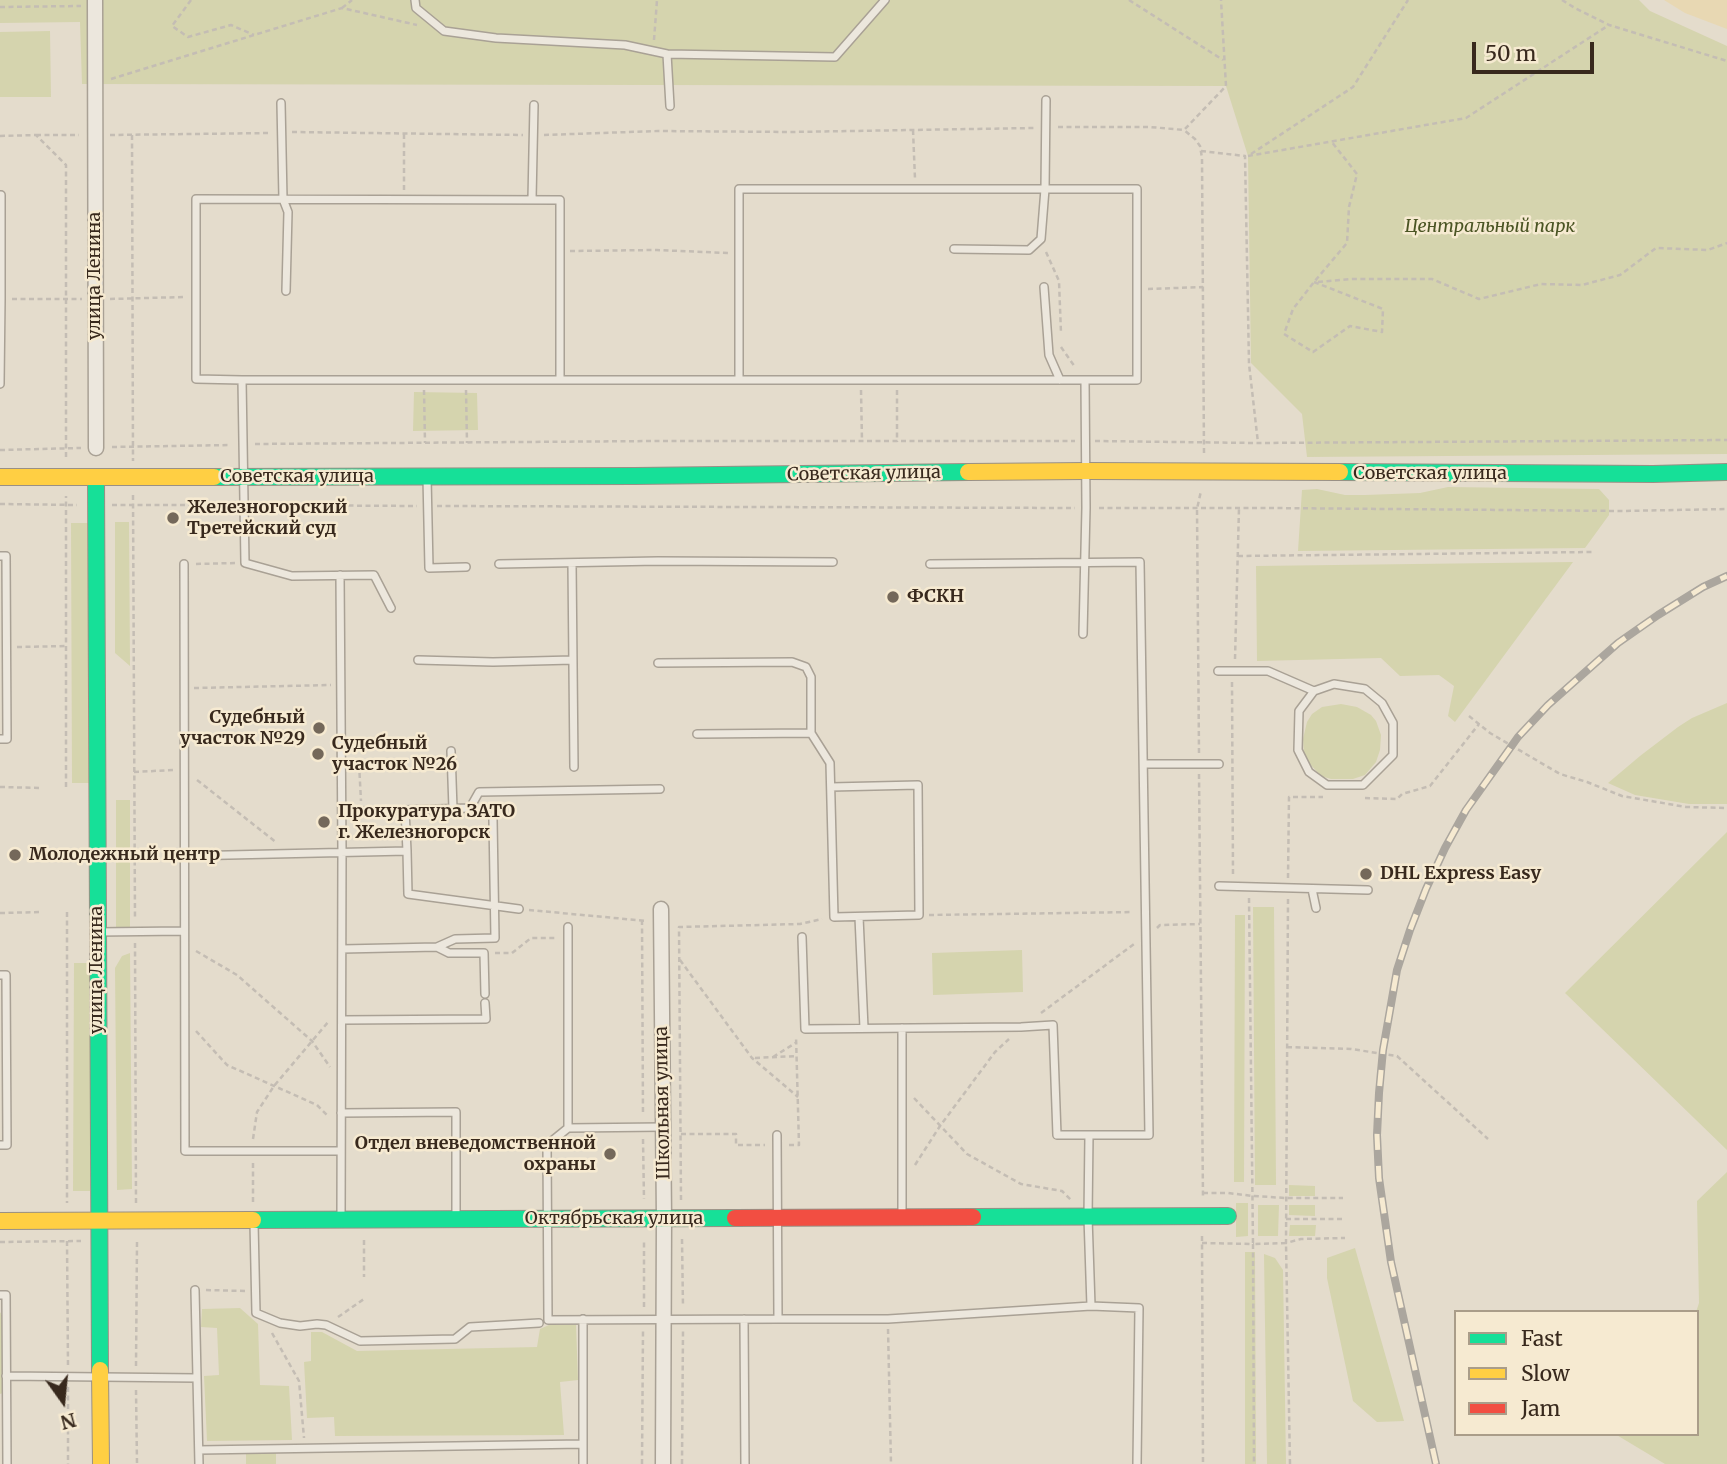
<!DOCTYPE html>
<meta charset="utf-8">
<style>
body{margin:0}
#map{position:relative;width:1727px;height:1464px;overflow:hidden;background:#e4dccc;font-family:Merriweather,serif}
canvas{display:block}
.legend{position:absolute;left:1454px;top:1310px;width:245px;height:126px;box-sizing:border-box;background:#f6ead1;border:2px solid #aa9d89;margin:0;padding:9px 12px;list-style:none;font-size:21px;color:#38291d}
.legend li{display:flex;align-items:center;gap:14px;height:35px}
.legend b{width:35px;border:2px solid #aa9d89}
.north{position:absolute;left:28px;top:1366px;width:70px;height:70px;-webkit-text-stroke:5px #f6ead1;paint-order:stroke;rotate:165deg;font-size:19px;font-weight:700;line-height:28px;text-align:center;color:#38291d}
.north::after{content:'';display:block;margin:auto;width:24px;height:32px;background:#38291d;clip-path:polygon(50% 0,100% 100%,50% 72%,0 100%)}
.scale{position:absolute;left:1472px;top:42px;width:122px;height:32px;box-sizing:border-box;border:4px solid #38291d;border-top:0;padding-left:9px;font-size:21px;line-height:24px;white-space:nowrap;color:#38291d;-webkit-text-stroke:5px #f6ead1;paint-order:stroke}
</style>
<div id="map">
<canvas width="1727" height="1464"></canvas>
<ul class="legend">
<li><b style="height:9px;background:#16e098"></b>Fast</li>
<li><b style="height:9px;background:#ffcf43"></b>Slow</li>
<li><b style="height:9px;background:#f24e42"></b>Jam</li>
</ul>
<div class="north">N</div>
<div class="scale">50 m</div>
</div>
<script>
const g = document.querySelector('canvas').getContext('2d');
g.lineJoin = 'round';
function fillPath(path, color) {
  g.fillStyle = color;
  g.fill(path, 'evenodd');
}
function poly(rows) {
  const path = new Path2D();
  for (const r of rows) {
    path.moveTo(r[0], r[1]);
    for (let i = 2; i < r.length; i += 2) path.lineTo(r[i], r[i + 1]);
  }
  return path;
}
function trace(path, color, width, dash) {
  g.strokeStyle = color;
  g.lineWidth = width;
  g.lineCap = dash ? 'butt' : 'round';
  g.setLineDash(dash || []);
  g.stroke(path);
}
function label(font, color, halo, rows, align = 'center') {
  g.font = font + ' Merriweather,serif';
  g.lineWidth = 5;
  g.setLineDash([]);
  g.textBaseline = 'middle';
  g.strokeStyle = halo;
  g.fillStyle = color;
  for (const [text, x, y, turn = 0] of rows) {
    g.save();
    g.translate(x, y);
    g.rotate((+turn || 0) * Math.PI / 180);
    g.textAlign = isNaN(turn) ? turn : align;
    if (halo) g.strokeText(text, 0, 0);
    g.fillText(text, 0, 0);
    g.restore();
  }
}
const green = poly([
 [0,0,1639,0,1650,11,1727,46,1727,454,1307,457,1302,414,1251,363,1248,156,1226,86,82,84,80,22,0,23],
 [50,31,51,97,0,97,0,32],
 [414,392,477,393,478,430,413,431],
 [1448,487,1599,489,1609,500,1609,515,1585,548,1298,551,1302,490,1317,489,1345,495,1365,495,1420,493],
 [115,522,129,522,130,666,115,653],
 [71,523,91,523,92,783,72,783],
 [1573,562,1455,722,1448,716,1454,686,1439,675,1400,676,1381,658,1257,661,1256,566],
 [1727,703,1727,804,1689,804,1635,795,1608,783,1640,756,1678,727,1692,718],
 [1341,704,1357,707,1371,715,1376,721,1381,735,1380,750,1376,762,1365,775,1353,779,1331,779,1321,776,1309,763,1304,754,1303,739,1307,722,1312,714,1322,707],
 [116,800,130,800,130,927,116,927],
 [1727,832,1727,1150,1565,993],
 [1253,907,1274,907,1276,1185,1255,1185],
 [1235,915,1245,915,1244,1182,1234,1182],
 [1022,950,1023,992,933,995,932,953],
 [130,953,132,1189,117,1190,115,968,122,956],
 [74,963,91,963,90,1191,73,1191],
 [1727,1172,1727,1464,1665,1464,1615,1434,1697,1434,1696,1312,1699,1303,1697,1201],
 [1289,1185,1315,1186,1315,1196,1289,1196],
 [1236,1203,1248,1203,1248,1236,1236,1237],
 [1258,1205,1279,1205,1278,1236,1258,1236],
 [1289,1205,1315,1205,1315,1216,1289,1215],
 [1290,1225,1316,1225,1315,1236,1289,1236],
 [1355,1248,1404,1421,1377,1422,1353,1401,1327,1278,1327,1258],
 [1245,1252,1255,1252,1256,1464,1245,1464],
 [1264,1254,1275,1258,1283,1270,1286,1464,1267,1464],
 [240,1308,258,1324,260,1385,289,1386,292,1440,207,1441,204,1376,219,1375,217,1328,201,1327,202,1309],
 [0,1312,3,1317,3,1393,0,1394],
 [549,1325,576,1325,578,1380,560,1382,564,1435,335,1436,334,1417,307,1418,304,1362,311,1361,311,1332,322,1332,357,1351,537,1347,540,1329],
 [276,1452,276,1464,246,1464,246,1453]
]);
const sand = poly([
 [1664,0,1727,0,1727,29,1685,13]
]);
const path = poly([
 [191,0,172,26,188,37,231,25,254,35],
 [1129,0,1223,60],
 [1562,0,1575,8,1609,25,1727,61],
 [0,7,81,6],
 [342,8,352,0],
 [654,40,657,0],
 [111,79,342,8,417,25],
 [1058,127,1150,127,1184,130],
 [913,130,915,179],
 [292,132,523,135],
 [36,135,79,135],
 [110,135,271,133],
 [132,135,133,461],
 [544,135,658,131,790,132,1034,128],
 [0,136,36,135,66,165,66,458],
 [1201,151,1245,156,1249,364,1258,443],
 [1251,154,1353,87,1408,0],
 [1248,156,1466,118,1609,25],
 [404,190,404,134],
 [570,251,657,250,728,253],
 [1046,252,1059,281,1061,333],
 [1314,282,1383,309,1382,332,1350,326,1313,352,1284,334,1293,309,1314,282,1347,243,1349,207,1357,174,1331,141],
 [1318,282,1352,279,1432,279,1479,299,1541,284,1582,285,1620,275,1656,248,1708,250,1727,243],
 [1148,289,1203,287],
 [12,299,82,299],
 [110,299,184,297],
 [1061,347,1075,367],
 [424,390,425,443],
 [466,390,467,443],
 [861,390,862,441],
 [897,390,897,442],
 [1095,441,1258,443,1727,440],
 [255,444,655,441,1075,441],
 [112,447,231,445],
 [0,450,81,448],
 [1204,453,1202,158,1200,146,1195,139,1184,130,1226,86,1221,0],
 [133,495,135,919],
 [0,504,77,505],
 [112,505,231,505],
 [255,505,417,506],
 [437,506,1075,508],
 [1099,508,1271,508,1623,511,1727,509],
 [1238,556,1594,552],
 [196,564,235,563],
 [17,647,66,646],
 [1235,659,1239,508],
 [1232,682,1233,875],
 [194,688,331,685],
 [1469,716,1490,733,1560,774,1587,782,1622,796,1686,807,1727,808],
 [1199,753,1197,509,1201,491],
 [352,763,359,763,361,801],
 [134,772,173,770],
 [1199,774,1203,1198],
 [197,780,277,843],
 [0,787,41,788],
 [66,787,66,496],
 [1365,798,1397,799,1402,794,1430,786,1479,724],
 [1288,878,1289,797,1323,797],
 [1249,898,1253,1244,1286,1243,1290,1464],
 [1288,899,1286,1243,1301,1239,1345,1238],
 [529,910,647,921],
 [67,912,67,1203],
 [0,913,42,912],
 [929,915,1133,912],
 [642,920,643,1115],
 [1157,928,1160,925,1200,924],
 [135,943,136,1203],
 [196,951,237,975,312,1041,330,1067],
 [495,953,512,953,531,938,557,938],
 [680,960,752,1058,798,1097],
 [1041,1013,1134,944],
 [196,1031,227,1065,317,1105,329,1117],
 [1287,1047,1351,1049,1397,1056,1488,1139],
 [773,1057,797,1042],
 [755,1058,797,1056],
 [914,1098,967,1154,1021,1184,1062,1191,1071,1200],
 [681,1134,736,1134,736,1145,765,1145],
 [253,1139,257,1112,274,1086,329,1021],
 [643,1139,644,1199],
 [789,1145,799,1145,796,1036],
 [253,1163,253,1202],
 [915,1165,940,1126,995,1052,1009,1039],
 [1203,1193,1228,1193,1253,1196,1286,1198,1343,1198],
 [681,1200,679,927,800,924,822,919],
 [1286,1219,1345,1219],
 [1202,1236,1203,1464],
 [682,1239,683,1307],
 [364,1240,364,1277],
 [67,1241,68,1366],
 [0,1242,81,1241],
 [1202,1243,1253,1244,1254,1464],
 [206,1290,245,1291],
 [644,1307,644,1239],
 [338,1317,364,1299],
 [888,1329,891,1464],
 [272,1333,299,1381,304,1438],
 [136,1366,137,1242],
 [68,1387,68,1464],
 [136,1390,137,1464],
 [642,1464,643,1331],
 [682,1464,683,1331]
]);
const lane = poly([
 [415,0,416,8,444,31,496,38,625,45,667,54,670,106],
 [667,54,835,57,885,0],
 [281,103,283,199,288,212,286,291],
 [0,195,1,195,1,299,0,384],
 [532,199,534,105],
 [954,249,1029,250,1041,239,1045,189,1046,100],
 [1044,287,1049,355,1060,380],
 [242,380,245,563,292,576,374,575,391,608],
 [560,380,560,200,196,199,196,379,242,380,1137,380,1137,189,739,189,739,380],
 [427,477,429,568,466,567],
 [0,556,6,556,7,739,0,739],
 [572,563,574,767],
 [184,564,185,1151,341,1151],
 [499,564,658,561,833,562],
 [340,575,342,852,341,1219],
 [1083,634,1086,508,1085,380],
 [418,660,493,662,573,660],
 [658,663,792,662,806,667,811,677,811,733,697,734],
 [1218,671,1268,671,1314,691,1334,684,1365,689,1382,703,1393,723,1393,755,1363,785,1327,785,1309,772,1298,750,1299,711,1314,691],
 [811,733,830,763,834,917,919,915,918,785,831,787],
 [451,751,453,809],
 [1144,764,1219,764],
 [361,811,405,810],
 [407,851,405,810,470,808,479,792,660,789],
 [184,856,407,851,408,894,519,909],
 [1219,886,1368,890],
 [1312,889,1316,908],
 [859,917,864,1028],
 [568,927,568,1128,663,1127],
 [97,932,184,931],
 [802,937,805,1029,1021,1027,1053,1025,1057,1135,1149,1135,1140,562,930,564],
 [437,947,455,939,495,938,493,820],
 [342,949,437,947,449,953,484,953,485,994],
 [0,975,6,975,7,1145,0,1145],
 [342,1020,486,1019,485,1003],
 [341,1113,456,1112,456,1145],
 [1089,1135,1088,1217,1091,1306,1139,1308,1137,1464],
 [547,1145,568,1128],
 [902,1216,902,1028],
 [456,1219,456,1145,547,1145,548,1320,778,1319,777,1135],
 [254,1223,256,1313,280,1323,300,1326,317,1324,326,1325,360,1341,455,1339,470,1327,539,1323],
 [195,1290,199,1464],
 [0,1295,6,1295,7,1464],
 [583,1319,583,1464],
 [744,1319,745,1464],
 [778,1319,888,1319,1091,1306],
 [6,1376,197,1378],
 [199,1450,583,1444]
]);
const street = poly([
 [95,0,96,448],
 [661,909,664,1219,663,1464]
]);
const fast = poly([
 [1340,472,1653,474,1727,472],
 [96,477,100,1370],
 [214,477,635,476,968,472],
 [973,1217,1228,1216],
 [253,1220,735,1218]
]);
const slow = poly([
 [968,472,1086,471,1340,472],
 [0,477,214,477],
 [0,1221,253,1220],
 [100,1370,101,1464]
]);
const jam = poly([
 [735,1218,973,1217]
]);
const rail = poly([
 [1436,1464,1391,1262,1379,1178,1377,1135,1379,1093,1383,1050,1397,970,1410,930,1426,889,1445,848,1466,810,1518,737,1548,705,1618,643,1658,615,1703,587,1727,576]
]);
const markers = [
 [173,518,7,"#74685a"],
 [893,597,7,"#74685a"],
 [319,728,7,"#74685a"],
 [318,754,7,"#74685a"],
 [324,822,7,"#74685a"],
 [15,855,7,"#74685a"],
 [1366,874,7,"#74685a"],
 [610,1154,7,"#74685a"]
];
const parkNames = [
 ["Центральный парк",1490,227]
];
const streetNames = [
 ["улица Ленина",95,276,-90],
 ["Советская улица",864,474,-1],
 ["Советская улица",1430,474],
 ["Советская улица",297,477],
 ["улица Ленина",97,970,-90],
 ["Школьная улица",663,1103,-91],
 ["Октябрьская улица",614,1219]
];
const poiNames = [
 ["Железногорский",187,508],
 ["Третейский суд",187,529],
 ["ФСКН",907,597],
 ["Судебный",305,718,"right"],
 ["участок №29",305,739,"right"],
 ["Судебный",332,744],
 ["участок №26",332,765],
 ["Прокуратура ЗАТО",338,812],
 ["г. Железногорск",338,833],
 ["Молодежный центр",29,855],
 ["DHL Express Easy",1380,874],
 ["Отдел вневедомственной",596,1144,"right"],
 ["охраны",596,1165,"right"]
];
fillPath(green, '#d5d4ae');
fillPath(sand, '#e8d8b3');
trace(lane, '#a9a195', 10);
trace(street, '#a9a195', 17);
trace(fast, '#999085', 18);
trace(slow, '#999085', 18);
trace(jam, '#999085', 18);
trace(path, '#c4bdb4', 2.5, [5, 3.5]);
trace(lane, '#ece7dd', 7);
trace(street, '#ece7dd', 14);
trace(fast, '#16e098', 16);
trace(slow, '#ffcf43', 16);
trace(jam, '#f24e42', 16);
trace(rail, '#aba69e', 8);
trace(rail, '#f6ead1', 5, [16]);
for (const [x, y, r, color] of markers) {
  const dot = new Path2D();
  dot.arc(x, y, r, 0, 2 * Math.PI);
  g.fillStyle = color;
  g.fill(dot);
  trace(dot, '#f6ead1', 2.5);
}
label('italic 18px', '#4a5423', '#f6ead1', parkNames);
label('18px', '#38291d', '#f6ead1', streetNames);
label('bold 18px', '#38291d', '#f6ead1', poiNames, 'left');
</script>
